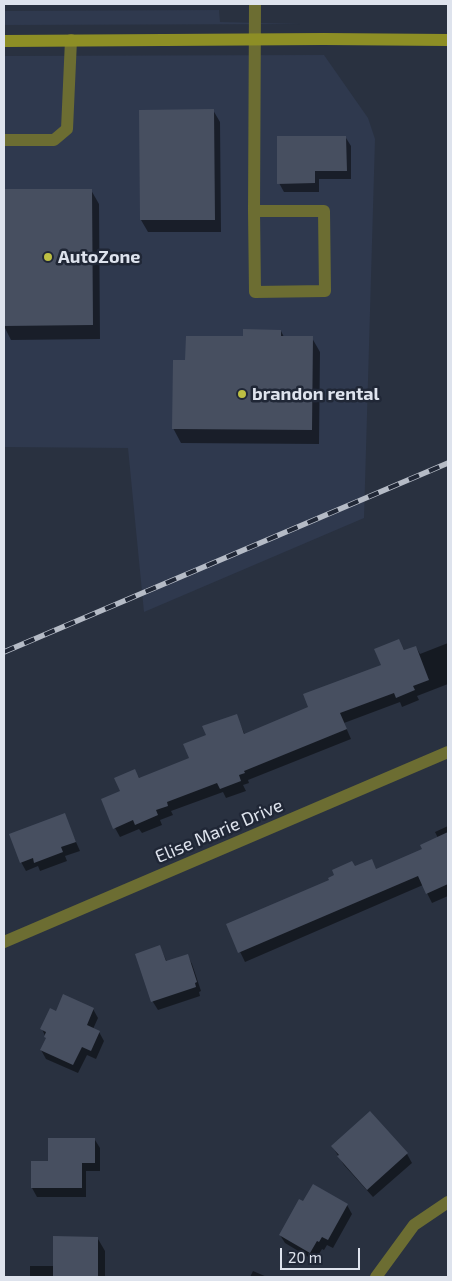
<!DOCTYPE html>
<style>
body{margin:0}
#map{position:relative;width:452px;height:1281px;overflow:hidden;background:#293140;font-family:"Exo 2",sans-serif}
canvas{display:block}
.frame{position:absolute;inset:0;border:5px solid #dee3ed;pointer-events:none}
.scale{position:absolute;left:280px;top:1248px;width:80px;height:22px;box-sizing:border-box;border:2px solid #dee3ed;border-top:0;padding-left:6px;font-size:15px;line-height:18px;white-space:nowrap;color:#dee3ed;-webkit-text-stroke:4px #202736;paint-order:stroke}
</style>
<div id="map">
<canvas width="452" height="1281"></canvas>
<div class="frame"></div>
<div class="scale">20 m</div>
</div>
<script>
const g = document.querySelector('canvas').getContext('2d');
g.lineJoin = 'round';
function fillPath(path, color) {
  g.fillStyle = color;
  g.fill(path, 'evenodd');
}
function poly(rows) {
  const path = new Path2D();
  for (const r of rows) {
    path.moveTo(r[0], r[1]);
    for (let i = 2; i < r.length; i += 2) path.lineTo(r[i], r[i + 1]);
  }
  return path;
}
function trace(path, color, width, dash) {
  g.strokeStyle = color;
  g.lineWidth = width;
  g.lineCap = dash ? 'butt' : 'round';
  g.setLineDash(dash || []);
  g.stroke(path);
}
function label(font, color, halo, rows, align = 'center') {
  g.font = font + ' "Exo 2",sans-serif';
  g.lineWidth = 5;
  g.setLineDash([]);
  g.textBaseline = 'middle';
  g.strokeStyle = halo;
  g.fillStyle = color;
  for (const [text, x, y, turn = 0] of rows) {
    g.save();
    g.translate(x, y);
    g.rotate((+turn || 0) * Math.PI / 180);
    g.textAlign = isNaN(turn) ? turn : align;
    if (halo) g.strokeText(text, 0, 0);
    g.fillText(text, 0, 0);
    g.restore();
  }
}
const built = poly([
 [219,10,220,22,301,24,4,25,4,11],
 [324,55,368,118,375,139,364,518,144,612,128,448,4,447,4,56]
]);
const shadow = poly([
 [213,110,220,122,221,232,148,232,141,220,141,111],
 [346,138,351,146,351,179,319,179,319,192,284,192,279,183],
 [4,190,91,190,99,204,100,339,11,340,4,326],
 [281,331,284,337,312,338,320,352,319,444,181,443,173,428,186,361,245,338],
 [399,641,405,651,416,647,420,654,448,643,448,684,417,696,419,700,402,707,400,702,344,723,351,739,248,780,249,783,243,785,246,791,226,798,223,792,171,811,173,815,160,820,162,825,142,833,139,829,120,837,115,828,122,792,135,771,140,779,190,759,208,736,236,715,245,735,310,708,382,665],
 [64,815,80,851,65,856,67,861,40,871,38,866,26,871,21,862],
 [448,826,448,896,432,903,423,885,245,962,227,925,331,881,355,868,377,870,424,850,438,838,435,832],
 [160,947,167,962,187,955,192,964,201,991,199,992,200,996,158,1010,153,1002,136,955],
 [93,1009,98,1018,93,1029,99,1032,104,1041,96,1059,87,1055,78,1073,46,1059,41,1050,47,1040,42,1029,56,1012],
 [370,1113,407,1154,412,1163,373,1197,344,1165,332,1146],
 [95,1140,100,1148,100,1171,86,1171,86,1197,37,1197,32,1188,49,1163],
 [304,1203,347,1205,352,1214,333,1248,327,1245,324,1250,322,1249,315,1261,285,1243,280,1235],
 [98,1239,105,1251,105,1277,30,1277,30,1266,55,1266],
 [253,1271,267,1277,250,1277]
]);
const building = poly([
 [214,109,215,220,140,220,139,110],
 [277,136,346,136,347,171,315,171,315,183,277,184],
 [4,189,92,189,93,325,4,326],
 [243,329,281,330,281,336,313,336,312,430,172,429,173,360,185,360,186,336,243,336],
 [399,639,404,650,416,646,429,680,413,686,415,690,396,698,394,693,340,713,347,729,244,771,245,773,239,775,241,781,220,789,217,783,167,802,168,806,156,810,158,815,135,825,133,820,113,829,101,799,120,791,114,778,135,769,139,778,189,758,183,744,206,735,202,726,237,714,244,734,308,707,303,694,381,665,374,649],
 [65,813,76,842,61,847,63,852,34,863,33,858,20,863,9,834],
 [448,832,448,884,426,894,418,876,238,953,226,924,329,880,328,878,334,875,332,870,352,861,355,866,372,859,376,869,422,849,420,845],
 [160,945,166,961,188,954,197,982,195,983,196,987,151,1002,135,954],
 [63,994,94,1008,87,1025,100,1031,91,1051,82,1047,73,1065,40,1050,46,1038,44,1037,46,1032,40,1029,50,1008,56,1011],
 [370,1111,408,1153,367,1190,337,1156,339,1155,331,1146],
 [48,1138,95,1138,95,1163,82,1163,82,1188,31,1188,31,1161,48,1161],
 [313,1184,348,1204,328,1240,322,1237,319,1242,317,1241,310,1253,279,1235,299,1199,303,1201],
 [53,1236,98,1237,98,1277,53,1277]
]);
const service = poly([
 [4,140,54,140,67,129,71,40],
 [254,211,324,211,325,291,255,292,254,211,255,4]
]);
const minor = poly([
 [4,942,448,752],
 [376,1277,414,1225,448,1202]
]);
const secondary = poly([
 [4,41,324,39,448,40]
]);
const rail = poly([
 [4,652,448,463]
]);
const markers = [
 [48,257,5,"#bdbf43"],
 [242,394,5,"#bdbf43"]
];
const poiNames = [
 ["AutoZone",58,257],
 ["brandon rental",252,394]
];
const streetNames = [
 ["Elise Marie Drive",219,831,-23]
];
fillPath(built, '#2f394e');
fillPath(shadow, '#0007');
fillPath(building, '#474f60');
trace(service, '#6c6d32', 12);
trace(minor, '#6c6d32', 12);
trace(secondary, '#8d8e25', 12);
trace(rail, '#b5bbc6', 5.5);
trace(rail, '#202736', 4, [11]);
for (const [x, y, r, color] of markers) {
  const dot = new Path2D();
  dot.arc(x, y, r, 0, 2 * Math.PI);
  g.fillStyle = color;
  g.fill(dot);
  trace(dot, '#202736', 2);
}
label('bold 18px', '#dee3ed', '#202736', poiNames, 'left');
label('18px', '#dee3ed', '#202736', streetNames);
</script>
